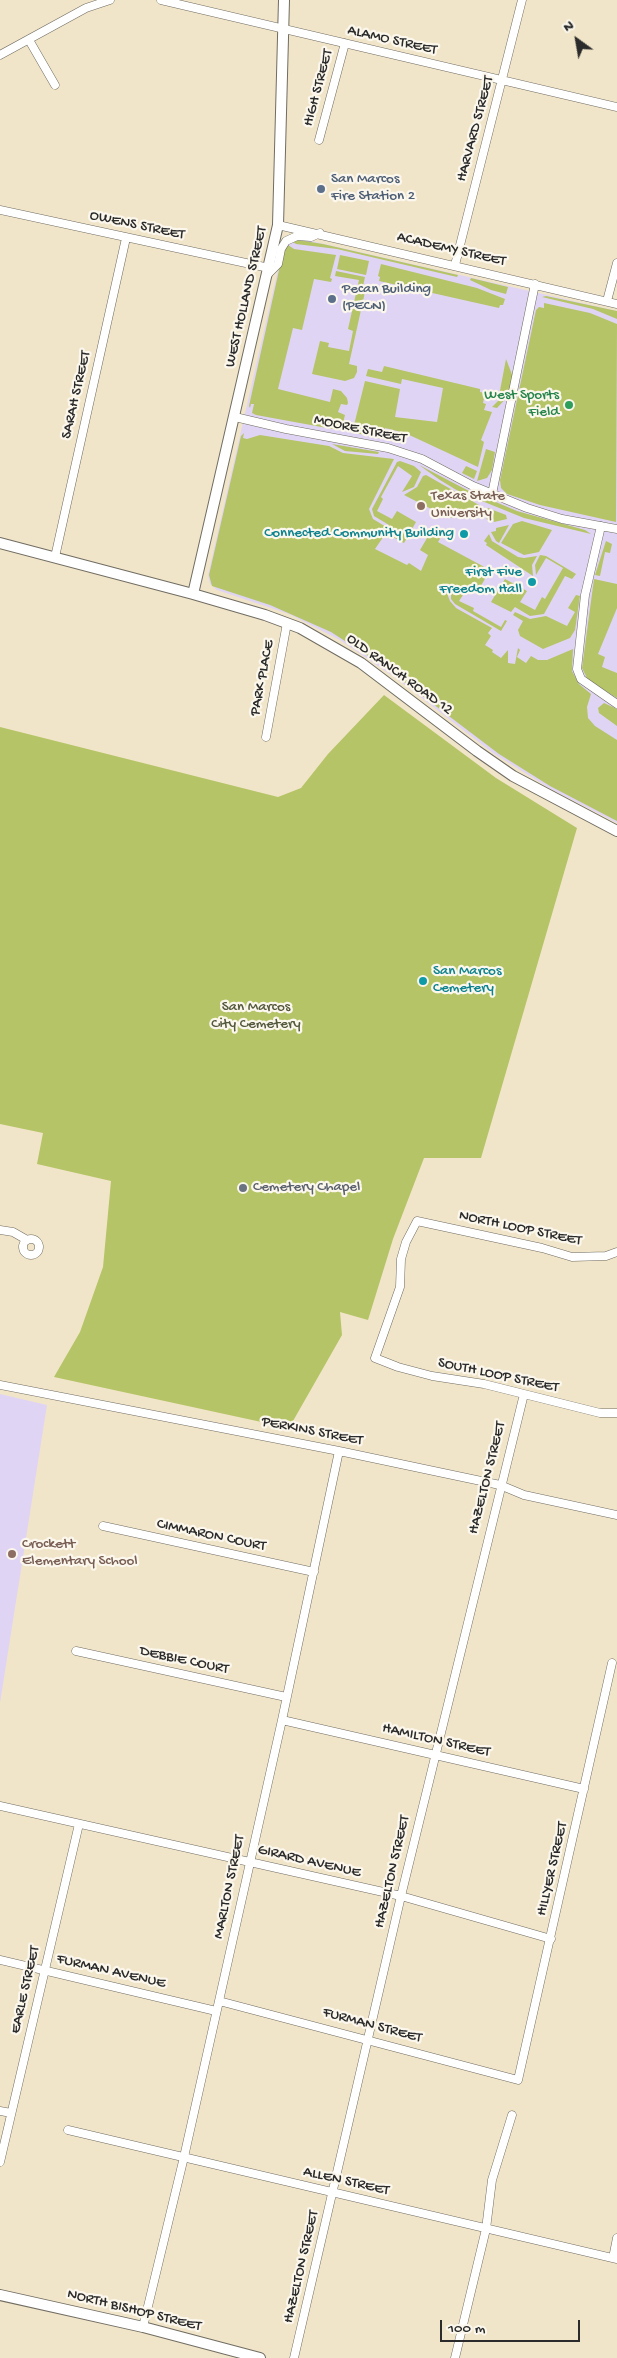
<!DOCTYPE html>
<style>
body{margin:0}
#map{position:relative;width:617px;height:2358px;overflow:hidden;background:#f1e5c9;font-family:"Gochi Hand",sans-serif}
canvas{display:block}
.north{position:absolute;left:552px;top:15px;width:50px;height:50px;-webkit-text-stroke:4px #fbf7ec;paint-order:stroke;rotate:328deg;font-size:14px;font-weight:700;line-height:20px;text-align:center;color:#2b2b2b}
.north::after{content:'';display:block;margin:auto;width:18px;height:22px;background:#2b2b2b;clip-path:polygon(50% 0,100% 100%,50% 72%,0 100%)}
.scale{position:absolute;left:440px;top:2320px;width:140px;height:22px;box-sizing:border-box;border:2px solid #2b2b2b;border-top:0;padding-left:6px;font-size:15px;line-height:18px;white-space:nowrap;color:#2b2b2b;-webkit-text-stroke:4px #fbf7ec;paint-order:stroke}
</style>
<div id="map">
<canvas width="617" height="2358"></canvas>
<div class="north">N</div>
<div class="scale">100 m</div>
</div>
<script>
const g = document.querySelector('canvas').getContext('2d');
g.lineJoin = 'round';
function fillPath(path, color) {
  g.fillStyle = color;
  g.fill(path, 'evenodd');
}
function poly(rows) {
  const path = new Path2D();
  for (const r of rows) {
    if (r.length === 3) {
      path.moveTo(r[0] + r[2], r[1]);
      path.arc(r[0], r[1], r[2], 0, 2 * Math.PI);
      continue;
    }
    path.moveTo(r[0], r[1]);
    for (let i = 2; i < r.length; i += 2) path.lineTo(r[i], r[i + 1]);
  }
  return path;
}
function trace(path, color, width, dash) {
  g.strokeStyle = color;
  g.lineWidth = width;
  g.lineCap = dash ? 'butt' : 'round';
  g.setLineDash(dash || []);
  g.stroke(path);
}
function label(font, color, halo, rows, align = 'center') {
  g.font = font + ' "Gochi Hand",sans-serif';
  g.lineWidth = 4.5;
  g.setLineDash([]);
  g.textBaseline = 'middle';
  g.strokeStyle = halo;
  g.fillStyle = color;
  for (const [text, x, y, turn = 0] of rows) {
    g.save();
    g.translate(x, y);
    g.rotate((+turn || 0) * Math.PI / 180);
    g.textAlign = isNaN(turn) ? turn : align;
    if (halo) g.strokeText(text, 0, 0);
    g.fillText(text, 0, 0);
    g.restore();
  }
}
const built = poly([
 [307,240,617,311,617,823,549,788,493,753,397,679,340,640,289,614,217,590,210,584,208,575,282,252,290,241],
 [0,1394,47,1405,0,1703]
]);
const green = poly([
 [298,240,323,244,458,275,457,277,337,249,296,244,293,242],
 [288,245,294,249,336,255,330,278,332,279,331,282,314,279,302,330,293,328,278,389,330,402,333,389,341,391,347,398,348,403,347,405,341,404,338,412,345,415,342,427,338,430,256,415,252,413,254,404,251,404,250,408,249,406,283,252],
 [340,255,369,261,366,275,337,269],
 [381,264,477,288,505,299,503,305,500,305,499,308,379,281,380,277,378,276],
 [336,271,365,277,362,291,365,292,349,364,357,366,357,372,354,378,345,381,312,374,320,341,329,343,328,347,349,351,353,331,348,329,359,280,335,276],
 [471,278,508,287,506,294,491,290,470,280],
 [546,296,617,311,617,319,593,309,542,297],
 [544,303,590,313,617,324,616,522,540,505,507,494,501,488,500,480,536,310,539,307,544,308],
 [506,359,513,377,510,394,497,408,492,407,498,401],
 [384,366,480,389,480,392,485,393,483,403,486,404,484,410,492,412,481,440,484,442,478,467,405,433,385,428,382,439,356,433,354,425,365,381,400,389,395,417,437,422,443,388,402,379,401,384,366,376,368,369,382,372],
 [244,433,243,438,247,439,260,435,329,446,343,453,394,459,369,509,373,519,388,528,389,525,374,516,372,509,397,462,400,461,414,466,421,472,414,487,402,492,412,476,398,466,381,497,383,499,377,511,392,519,397,511,416,522,404,543,386,533,375,549,407,565,409,563,421,571,428,555,420,550,433,528,443,534,438,542,490,570,478,591,469,586,459,601,474,608,473,611,501,627,505,620,507,621,501,631,455,604,451,599,451,588,448,596,450,601,456,608,492,628,488,633,491,636,485,645,493,650,492,652,501,658,508,650,508,663,515,664,518,648,520,650,517,657,526,663,531,656,538,660,547,660,573,649,572,671,579,684,591,694,587,707,588,718,595,726,617,740,617,821,550,786,499,754,379,663,331,632,270,605,212,586,209,575,241,436],
 [332,444,379,452,378,454,345,451],
 [486,449,495,452,492,470,487,478,477,481],
 [419,465,469,491,468,493,463,494,440,480],
 [466,466,477,471,474,479,462,473],
 [426,475,479,505,474,517,458,508,452,518,445,516,404,495,417,487,423,476],
 [472,492,517,511,585,530,591,534,524,518,472,497],
 [488,508,506,515,507,519,494,522,493,519,487,520,485,509],
 [522,521,552,530,539,552,524,555,501,543,513,524],
 [509,525,499,543,496,541,491,532,496,531,496,528],
 [489,534,492,541,518,557,524,558,537,556,532,565,533,576,486,545,487,543,484,541],
 [606,541,612,544,610,553,605,552,600,576,595,575],
 [540,555,546,556,576,574,572,579,565,576,544,614,530,616,515,607,511,612,491,602,505,579,527,591,520,602,535,610,542,597,545,599,563,568,546,558,536,575,535,565],
 [594,579,617,584,617,608,598,654,605,657,602,667,617,673,617,698,588,680,582,668],
 [576,595,580,596,575,630,570,638,543,649,520,636,518,630,523,621,513,615,515,612,530,619,546,616,567,626,575,612,568,608],
 [384,695,496,778,577,828,481,1158,424,1158,393,1239,368,1320,340,1312,342,1335,289,1428,54,1377,80,1332,103,1267,111,1181,37,1164,43,1133,0,1124,0,727,278,797,301,788,328,754],
 [604,703,617,709,617,726,599,713,598,708]
]);
const street = poly([
 [161,0,617,107],
 [29,40,55,85],
 [0,55,86,8,110,0],
 [319,140,345,43],
 [0,210,269,268],
 [278,225,617,304],
 [455,265,522,0],
 [267,275,278,264,281,249,286,241,297,236,311,237,320,233],
 [607,301,617,263],
 [235,417,286,429,388,448,422,459,473,486,527,508,562,519,617,529],
 [492,494,535,284],
 [601,526,585,595,577,669,581,679,617,704],
 [55,557,126,238],
 [266,737,287,623],
 [0,1230,13,1232,27,1240],
 [31,1247,8],
 [617,1252,606,1256,572,1257,542,1248,417,1221,406,1242,401,1259,400,1287,375,1358,398,1367,432,1376,484,1384,600,1413,617,1413],
 [0,1385,339,1451,500,1485,524,1495,617,1515],
 [103,1526,314,1572],
 [76,1651,286,1697],
 [282,1720,584,1789],
 [0,1806,401,1896,551,1939],
 [0,1960,216,2011],
 [219,2001,518,2080,612,1663],
 [0,2111,11,2113],
 [68,2130,617,2259],
 [0,2162,79,1824],
 [613,2258,617,2238],
 [143,2327,184,2157,282,1720,339,1451],
 [294,2358,401,1896,524,1394],
 [455,2358,486,2229,492,2180,512,2115]
]);
const secondary = poly([
 [0,543,193,594,265,615,300,628,361,663,477,751,513,776,617,831],
 [193,594,278,225,284,0],
 [0,2295,143,2327,260,2358]
]);
const markers = [
 [321,189,5,"#5c6f8a"],
 [332,299,5,"#5c6f8a"],
 [569,405,5,"#2e9e5b"],
 [421,506,5,"#8d6e63"],
 [464,534,5,"#0f9aa8"],
 [532,582,5,"#0f9aa8"],
 [423,981,5,"#0f9aa8"],
 [243,1188,5,"#6b7280"],
 [12,1554,5,"#8d6e63"]
];
const streetNames = [
 ["ALAMO STREET",392,41,13],
 ["HIGH STREET",319,88,-75],
 ["HARVARD STREET",476,129,-75],
 ["OWENS STREET",137,226,12],
 ["ACADEMY STREET",451,250,13],
 ["WEST HOLLAND STREET",247,297,-77],
 ["SARAH STREET",77,395,-77],
 ["MOORE STREET",360,430,12],
 ["OLD RANCH ROAD 12",399,675,36],
 ["PARK PLACE",263,678,-79],
 ["NORTH LOOP STREET",520,1229,12],
 ["SOUTH LOOP STREET",498,1376,12],
 ["PERKINS STREET",312,1432,11],
 ["HAZELTON STREET",488,1478,-76],
 ["CIMMARON COURT",211,1536,12],
 ["DEBBIE COURT",184,1661,12],
 ["HAMILTON STREET",436,1741,13],
 ["GIRARD AVENUE",309,1862,13],
 ["HILLYER STREET",553,1869,-77],
 ["HAZELTON STREET",393,1872,-77],
 ["MARLTON STREET",230,1887,-78],
 ["FURMAN AVENUE",111,1972,13],
 ["EARLE STREET",26,1990,-77],
 ["FURMAN STREET",372,2026,15],
 ["ALLEN STREET",346,2182,13],
 ["HAZELTON STREET",302,2267,-77],
 ["NORTH BISHOP STREET",134,2311,14]
];
const serviceNames = [
 ["San Marcos",331,180],
 ["Fire Station 2",331,197],
 ["Pecan Building",342,290],
 ["(PECN)",342,307]
];
const leisureNames = [
 ["West Sports",559,396],
 ["Field",559,413]
];
const educationNames = [
 ["Texas State",431,497],
 ["University",431,514],
 ["Crockett",22,1545],
 ["Elementary School",22,1562]
];
const cultureNames = [
 ["Connected Community Building",454,534],
 ["First Five",522,573],
 ["Freedom Hall",522,590],
 ["San Marcos",433,972,"left"],
 ["Cemetery",433,989,"left"]
];
const parkNames = [
 ["San Marcos",256,1008],
 ["City Cemetery",256,1025]
];
const worshipNames = [
 ["Cemetery Chapel",253,1188]
];
fillPath(built, '#e0d4f4');
fillPath(green, '#b5c466');
trace(street, '#706c62', 9);
trace(secondary, '#706c62', 12);
trace(street, '#fff', 8);
trace(secondary, '#fff', 10);
for (const [x, y, r, color] of markers) {
  const dot = new Path2D();
  dot.arc(x, y, r, 0, 2 * Math.PI);
  g.fillStyle = color;
  g.fill(dot);
  trace(dot, '#fbf7ec', 2);
}
label('15px', '#2b2b2b', '#fbf7ec', streetNames);
label('15px', '#4e5e75', '#fbf7ec', serviceNames, 'left');
label('15px', '#27864d', '#fbf7ec', leisureNames, 'right');
label('15px', '#785e54', '#fbf7ec', educationNames, 'left');
label('15px', '#0d838f', '#fbf7ec', cultureNames, 'right');
label('15px', '#54593d', '#fbf7ec', parkNames);
label('15px', '#5b616d', '#fbf7ec', worshipNames, 'left');
</script>
